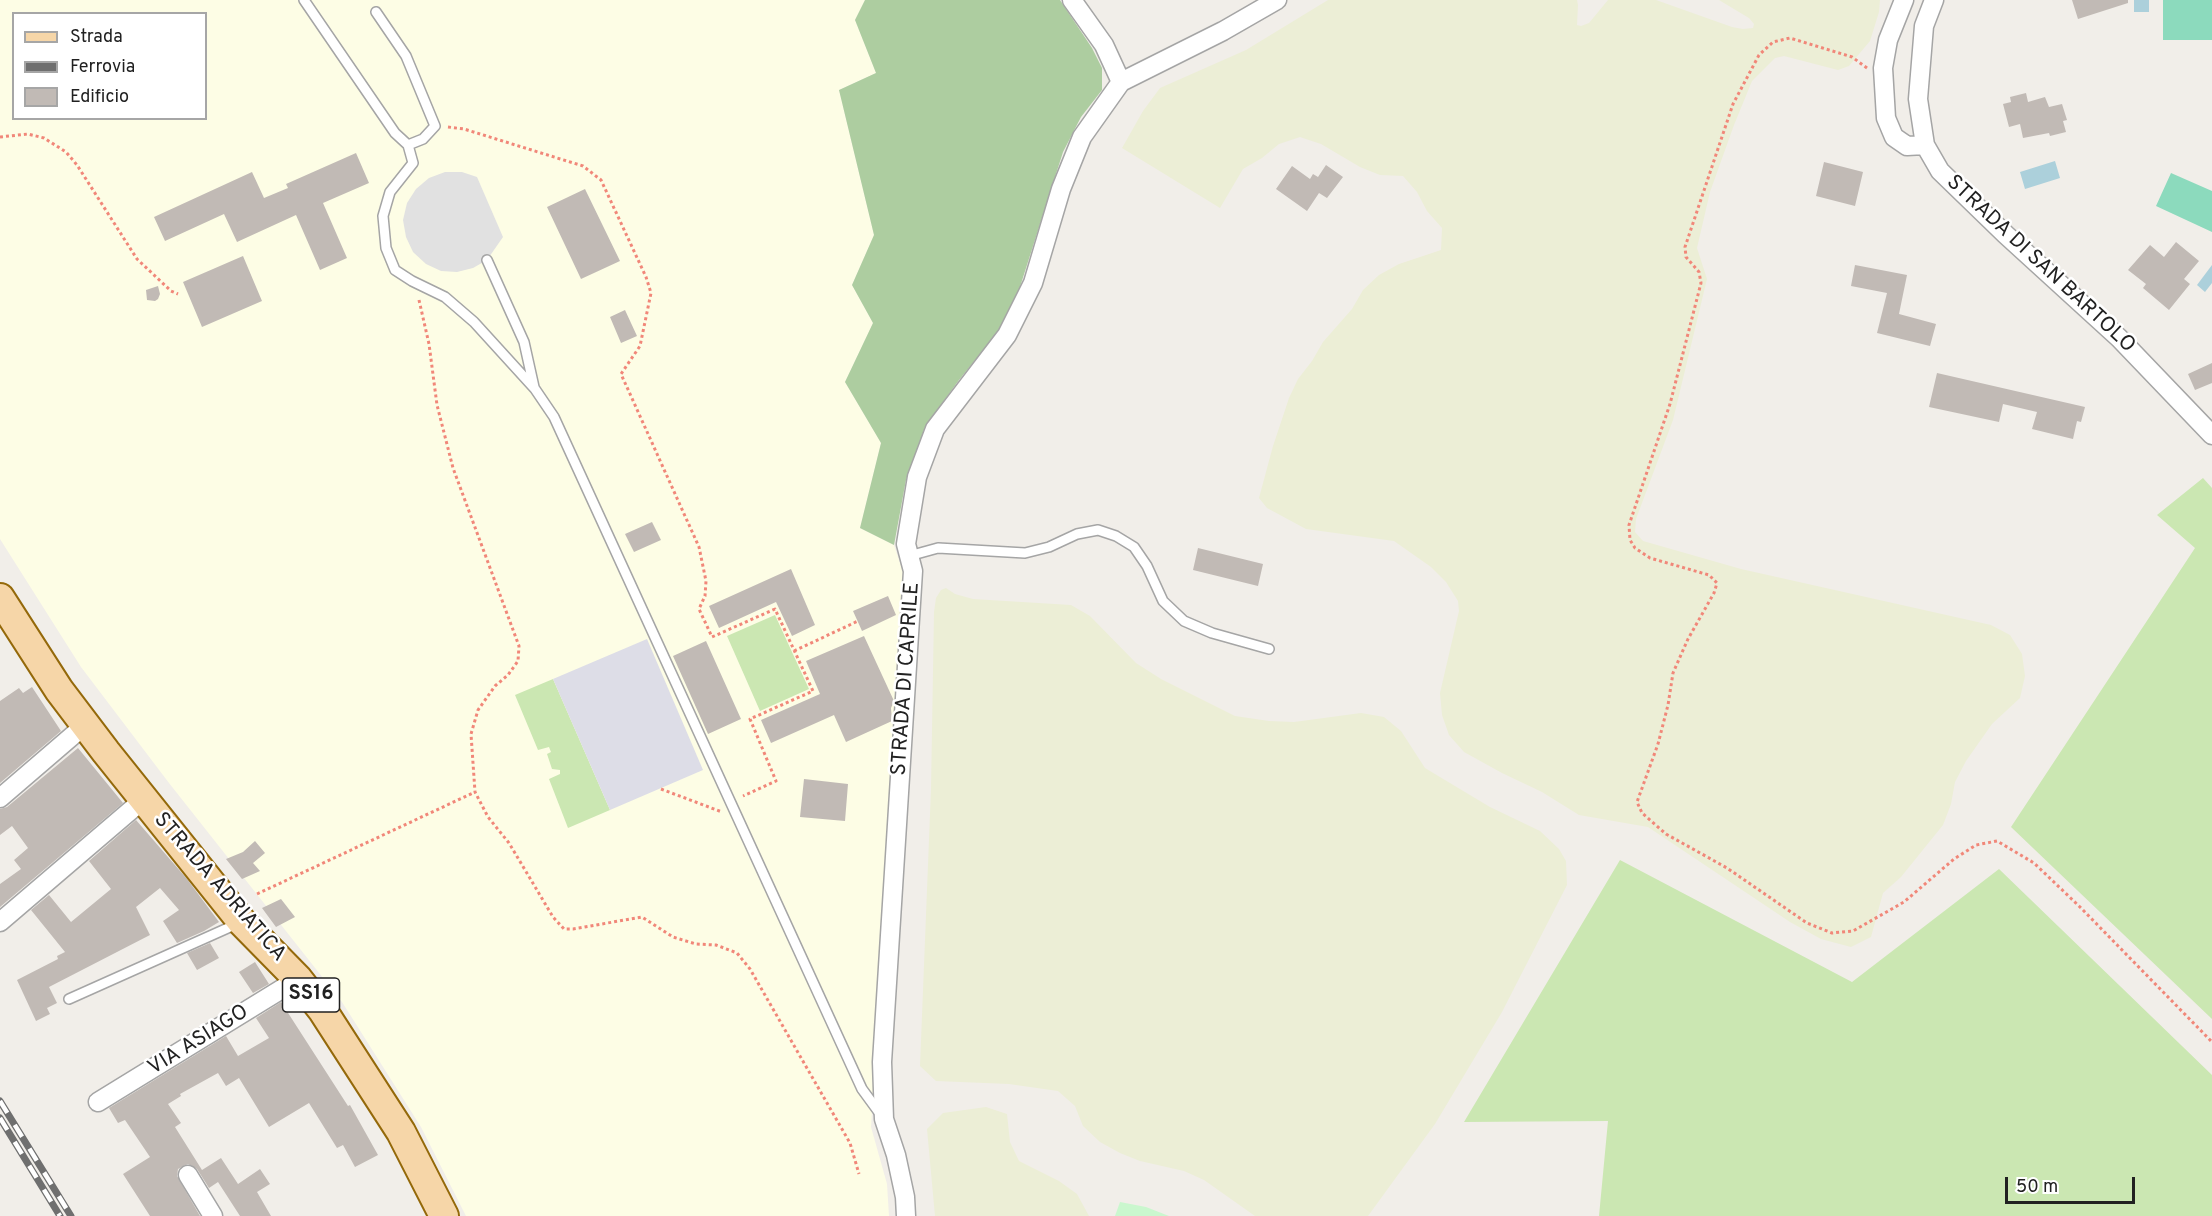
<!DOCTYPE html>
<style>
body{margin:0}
#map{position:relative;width:2212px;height:1216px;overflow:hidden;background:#f1eee9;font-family:Overpass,sans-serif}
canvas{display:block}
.legend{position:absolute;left:12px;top:12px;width:195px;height:108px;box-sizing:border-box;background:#fff;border:2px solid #a6a6a6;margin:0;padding:8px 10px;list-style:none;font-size:18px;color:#212121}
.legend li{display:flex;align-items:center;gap:12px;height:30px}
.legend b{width:30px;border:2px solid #a6a6a6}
.scale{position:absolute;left:2005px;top:1177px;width:130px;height:27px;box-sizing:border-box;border:3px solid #212121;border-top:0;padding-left:8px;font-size:18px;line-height:21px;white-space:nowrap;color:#212121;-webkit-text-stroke:4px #fff;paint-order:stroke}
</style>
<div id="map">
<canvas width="2212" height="1216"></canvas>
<ul class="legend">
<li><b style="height:8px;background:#f6d6a8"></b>Strada</li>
<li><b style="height:8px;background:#6f6f6f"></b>Ferrovia</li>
<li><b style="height:16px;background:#c1bab5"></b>Edificio</li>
</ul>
<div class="scale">50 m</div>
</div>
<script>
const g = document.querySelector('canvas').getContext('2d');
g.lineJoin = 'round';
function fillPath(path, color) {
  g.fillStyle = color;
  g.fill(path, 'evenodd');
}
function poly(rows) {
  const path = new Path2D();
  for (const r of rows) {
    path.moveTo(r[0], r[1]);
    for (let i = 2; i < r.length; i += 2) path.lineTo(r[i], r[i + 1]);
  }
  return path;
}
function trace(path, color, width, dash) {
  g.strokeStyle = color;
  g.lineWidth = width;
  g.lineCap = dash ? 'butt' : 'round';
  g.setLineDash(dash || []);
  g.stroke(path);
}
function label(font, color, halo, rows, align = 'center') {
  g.font = font + ' Overpass,sans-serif';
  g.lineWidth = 5;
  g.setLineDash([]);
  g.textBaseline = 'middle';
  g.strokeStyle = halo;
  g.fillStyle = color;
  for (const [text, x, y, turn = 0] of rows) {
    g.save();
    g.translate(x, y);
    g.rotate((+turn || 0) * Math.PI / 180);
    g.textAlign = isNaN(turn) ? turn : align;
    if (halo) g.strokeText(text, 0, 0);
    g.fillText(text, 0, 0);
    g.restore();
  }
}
const education = poly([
 [0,0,865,0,855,20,876,73,839,90,874,235,852,285,873,323,845,382,881,443,860,528,894,545,904,575,898,725,871,1127,887,1184,889,1216,466,1216,421,1127,342,1002,169,783,81,667,0,539],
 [14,14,206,14,206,118,14,118]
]);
const farmland = poly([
 [1328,0,1577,0,1578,5,1577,25,1581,26,1589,23,1608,0,1656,0,1732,27,1743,29,1753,28,1754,24,1749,18,1719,0,1880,0,1879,12,1870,41,1849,66,1838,70,1784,56,1775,58,1752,81,1734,125,1710,192,1697,248,1707,279,1673,420,1636,519,1635,532,1643,541,1741,569,1991,625,2010,635,2022,654,2025,676,2020,698,1992,724,1966,761,1955,782,1951,804,1943,825,1901,877,1883,893,1871,937,1851,947,1821,939,1790,922,1648,827,1579,815,1542,792,1502,773,1464,752,1449,735,1442,715,1440,693,1459,611,1458,601,1446,582,1431,567,1394,541,1306,529,1267,508,1259,498,1273,446,1289,398,1298,379,1312,361,1323,342,1352,309,1363,290,1379,275,1399,264,1441,250,1442,228,1427,211,1417,192,1403,176,1380,175,1360,167,1321,144,1300,137,1279,144,1262,158,1243,169,1220,208,1122,148,1143,111,1160,88,1246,50],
 [946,588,955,594,973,599,1071,605,1090,616,1136,663,1161,679,1235,716,1269,721,1294,722,1361,713,1384,717,1401,731,1425,768,1490,807,1540,831,1559,849,1566,861,1567,885,1502,1012,1435,1124,1368,1216,1255,1216,1204,1180,1184,1171,1140,1161,1120,1153,1100,1142,1083,1126,1075,1106,1058,1091,1009,1084,936,1081,920,1066,931,789,934,612,936,598,941,590],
 [986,1107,1007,1114,1010,1142,1019,1161,1059,1181,1077,1194,1089,1216,935,1216,927,1129,943,1113]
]);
const grass = poly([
 [2203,478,2212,488,2212,1019,2011,827,2195,548,2157,515],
 [775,615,809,689,760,711,727,636],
 [553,679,610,810,568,828,549,779,560,774,560,770,552,769,547,754,551,752,549,747,538,750,515,695],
 [1620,860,1852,982,1999,869,2212,1075,2212,1216,1599,1216,1608,1121,1464,1122]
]);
const forest = poly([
 [865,0,1060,0,1092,48,1102,68,1102,90,1081,117,1063,152,1019,290,997,333,959,380,925,427,906,480,894,545,860,528,881,443,845,382,873,323,852,285,874,235,839,90,876,73,855,20]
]);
const park = poly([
 [1120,1202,1146,1207,1169,1216,1115,1216]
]);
const pitch = poly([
 [2163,0,2212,0,2212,40,2163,40],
 [2171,173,2212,191,2212,232,2156,206]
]);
const parking = poly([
 [445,172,462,172,477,177,503,237,487,260,473,268,457,272,441,271,426,264,413,252,406,237,403,220,407,203,416,189,429,178]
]);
const plaza = poly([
 [647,639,703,770,610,810,553,679]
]);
const water = poly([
 [2134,0,2149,0,2149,12,2134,12],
 [2055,161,2060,178,2025,189,2020,172],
 [2212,265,2212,283,2205,292,2197,285]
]);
const building = poly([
 [2072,0,2128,0,2128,3,2078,19],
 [2026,93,2028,102,2045,97,2049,107,2062,104,2067,120,2063,121,2066,132,2050,136,2049,133,2023,138,2020,124,2009,127,2003,104,2011,102,2010,97],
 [356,153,369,183,323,203,347,258,320,270,296,215,237,242,224,214,165,241,154,217,252,172,264,198,288,188,286,184],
 [1824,162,1863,172,1855,206,1816,196],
 [1326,165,1343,177,1327,198,1319,193,1307,211,1276,189,1292,166,1310,179,1313,174,1318,177],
 [585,189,620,261,581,279,547,207],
 [2176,242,2199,261,2184,279,2190,284,2169,310,2143,288,2146,284,2128,270,2150,245,2164,257],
 [243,256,262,301,202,327,183,282],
 [1855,265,1907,275,1899,314,1936,324,1930,346,1877,333,1887,293,1851,286],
 [158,286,160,294,158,299,155,301,147,300,146,290],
 [625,310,637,336,621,343,610,317],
 [2212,363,2212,383,2195,390,2188,374],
 [1937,373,2085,407,2081,422,2077,421,2073,439,2032,429,2037,412,2003,404,1999,422,1929,407],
 [652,522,661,540,634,552,625,534],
 [1198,548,1263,564,1258,586,1193,570],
 [791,569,815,625,792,636,776,602,719,628,709,606],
 [888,596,896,615,862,631,853,611],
 [864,636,894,701,891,708,892,721,846,742,834,715,771,743,761,720,820,694,806,661],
 [706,641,741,719,708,734,673,656],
 [32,687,61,731,0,783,0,701,19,688,23,693],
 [78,748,123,803,0,907,0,884,21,869,14,860,28,848,12,826,0,835,0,809,7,807],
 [804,779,848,784,845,821,800,817],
 [136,820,187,879,219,922,204,931,177,943,163,921,179,910,160,888,136,907,150,935,49,987,57,1003,47,1008,50,1014,36,1021,17,980,58,959,57,956,65,952,31,910,49,895,71,922,111,889,89,861],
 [255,841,265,853,253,863,260,871,242,879,226,859,243,852],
 [281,899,295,917,276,927,262,908],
 [210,943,219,958,197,970,187,953],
 [255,962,269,984,253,993,239,972],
 [281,1002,348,1106,350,1105,378,1155,355,1167,343,1145,337,1148,309,1103,269,1127,239,1078,226,1086,218,1073,180,1094,181,1096,168,1104,181,1123,175,1127,202,1170,221,1158,238,1184,260,1169,270,1184,257,1192,271,1216,240,1216,218,1182,209,1188,197,1169,188,1164,178,1169,177,1176,200,1216,150,1216,123,1174,150,1157,125,1120,118,1123,109,1108,226,1036,238,1056,269,1038,256,1018]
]);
const path = poly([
 [1867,68,1852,57,1790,38,1773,42,1759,55,1733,104,1685,247,1686,257,1699,272,1701,283,1670,404,1629,525,1630,540,1635,548,1650,558,1709,575,1717,583,1714,593,1688,639,1673,673,1668,705,1658,744,1637,802,1642,813,1666,834,1727,868,1807,923,1832,933,1853,931,1904,902,1954,859,1976,845,1997,841,2034,863,2080,907,2212,1042],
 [448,127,464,129,583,166,601,180,646,277,651,293,640,346,621,374,699,547,706,581,705,596,699,609,712,637,775,609,813,691,750,719,776,781,743,796],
 [0,137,28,134,44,138,66,152,77,165,137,259,171,291,178,294],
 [419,300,429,344,437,405,453,468,519,646,518,661,508,675,495,686,478,710,471,734,475,792,488,817,509,843,553,917,564,929,573,929,642,917,673,937,696,944,716,945,737,953,750,969,850,1143,859,1174],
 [794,651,858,621],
 [661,789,722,812],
 [257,894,475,792]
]);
const service = poly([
 [304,0,395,133,408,145,413,163,390,192,383,216,386,248,395,270,412,281,445,297,474,322,535,389,554,417,862,1089,881,1115],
 [376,12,406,56,435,126,423,139,408,145],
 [487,260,524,342,534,387],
 [909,556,938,548,1025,553,1049,547,1077,534,1098,530,1116,536,1134,547,1147,566,1163,601,1184,621,1212,633,1269,649],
 [69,999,239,923]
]);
const minor = poly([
 [1072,0,1104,45,1121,82],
 [1904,0,1888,40,1883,68,1886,118,1894,137,1907,146,1925,145],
 [1934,0,1924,26,1918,99,1925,145,1940,171,2005,234,2119,338,2212,435],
 [0,798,85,725],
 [0,922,144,799],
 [98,1102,298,979],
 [188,1175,213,1216],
 [906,1216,905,1197,896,1155,884,1119,882,1062,913,571,906,544,917,477,935,429,1007,335,1033,283,1061,189,1082,137,1121,82,1223,31,1277,0]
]);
const primary = poly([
 [0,598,59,690,106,752,242,922,298,979,323,1011,401,1132,444,1216]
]);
const rail = poly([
 [0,1101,71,1216],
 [0,1118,60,1216]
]);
const shields = [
 [311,995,57]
];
const shieldNames = [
 ["SS16",311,995]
];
const streetNames = [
 ["STRADA DI SAN BARTOLO",2040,265,43],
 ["STRADA DI CAPRILE",907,679,-86],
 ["STRADA ADRIATICA",219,888,49],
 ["VIA ASIAGO",199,1041,-32]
];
fillPath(education, '#fdfde5');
fillPath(farmland, '#eceed6');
fillPath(grass, '#cbe7b2');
fillPath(forest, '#adcda0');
fillPath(park, '#caf7ce');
fillPath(pitch, '#8cdabd');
fillPath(parking, '#e1e1e1');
fillPath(plaza, '#dddde7');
fillPath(water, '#acd0db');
fillPath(building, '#c1bab5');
trace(service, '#a5a5a5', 12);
trace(minor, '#a5a5a5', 21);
trace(primary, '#94690a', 32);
trace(path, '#f18779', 3, [3, 3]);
trace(service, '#fff', 9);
trace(minor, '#fff', 18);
trace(primary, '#f6d6a8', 28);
trace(rail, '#6f6f6f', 7);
trace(rail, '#fff', 4.5, [14]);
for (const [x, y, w] of shields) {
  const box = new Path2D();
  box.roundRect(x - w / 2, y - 17, w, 34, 4.5);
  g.fillStyle = '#fff';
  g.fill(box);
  trace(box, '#212121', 1.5);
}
label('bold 20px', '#212121', null, shieldNames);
label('21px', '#212121', '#fff', streetNames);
</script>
